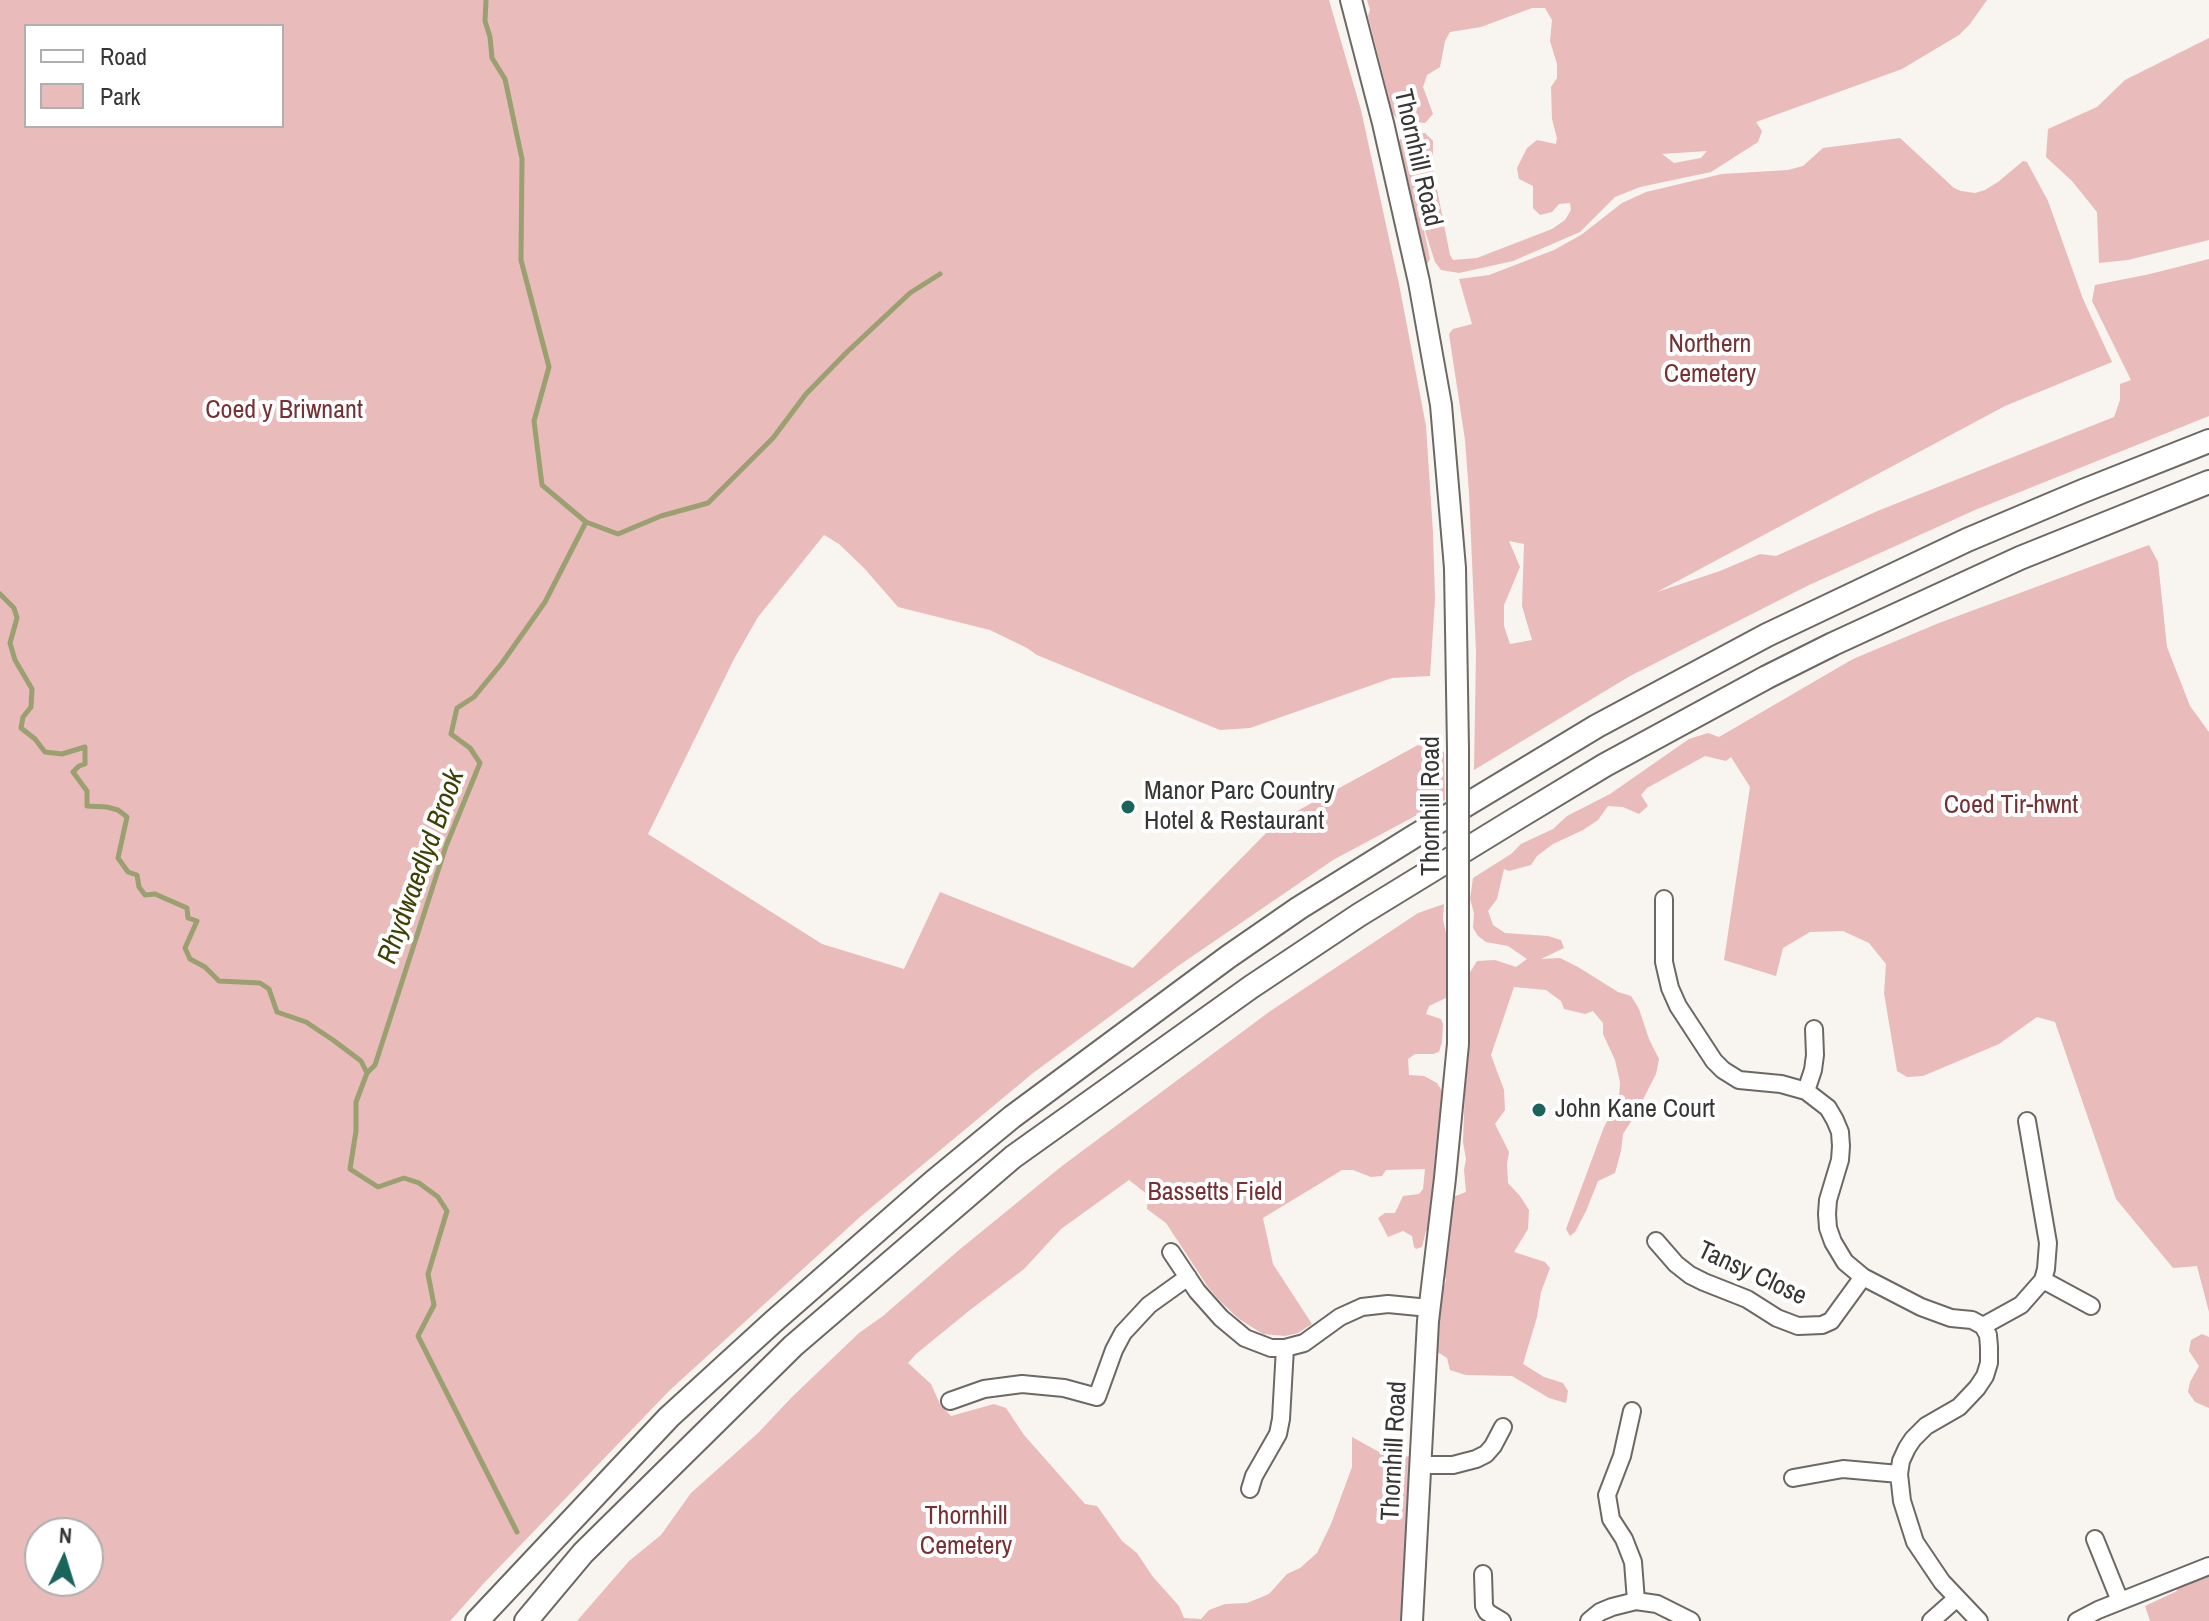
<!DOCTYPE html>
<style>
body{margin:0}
#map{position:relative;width:2209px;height:1621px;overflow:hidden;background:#f8f4ef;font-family:"Archivo Narrow",sans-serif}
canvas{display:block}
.legend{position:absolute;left:24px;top:24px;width:260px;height:104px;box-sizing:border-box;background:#fff;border:2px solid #afafae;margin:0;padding:10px 14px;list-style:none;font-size:24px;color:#383635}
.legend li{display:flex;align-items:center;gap:16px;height:40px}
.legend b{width:40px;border:2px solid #afafae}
.north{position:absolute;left:24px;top:1517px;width:80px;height:80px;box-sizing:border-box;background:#fff;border:2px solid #afafae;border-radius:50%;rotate:4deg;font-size:22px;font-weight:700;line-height:32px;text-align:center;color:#383635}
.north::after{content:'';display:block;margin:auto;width:28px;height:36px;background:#19645b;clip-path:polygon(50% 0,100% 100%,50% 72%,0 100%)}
</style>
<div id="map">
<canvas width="2209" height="1621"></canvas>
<ul class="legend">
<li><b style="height:10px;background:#fff"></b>Road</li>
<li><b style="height:22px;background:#e9bbba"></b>Park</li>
</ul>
<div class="north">N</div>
</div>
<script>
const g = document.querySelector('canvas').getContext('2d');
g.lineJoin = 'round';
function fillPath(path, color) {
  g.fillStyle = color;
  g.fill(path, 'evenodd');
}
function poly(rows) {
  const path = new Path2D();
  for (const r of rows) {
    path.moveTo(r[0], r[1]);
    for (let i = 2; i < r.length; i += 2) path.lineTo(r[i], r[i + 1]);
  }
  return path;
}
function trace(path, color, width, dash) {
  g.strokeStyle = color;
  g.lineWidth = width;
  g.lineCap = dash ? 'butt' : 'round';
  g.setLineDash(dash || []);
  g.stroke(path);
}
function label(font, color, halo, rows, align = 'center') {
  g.font = font + ' "Archivo Narrow",sans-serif';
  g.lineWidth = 8;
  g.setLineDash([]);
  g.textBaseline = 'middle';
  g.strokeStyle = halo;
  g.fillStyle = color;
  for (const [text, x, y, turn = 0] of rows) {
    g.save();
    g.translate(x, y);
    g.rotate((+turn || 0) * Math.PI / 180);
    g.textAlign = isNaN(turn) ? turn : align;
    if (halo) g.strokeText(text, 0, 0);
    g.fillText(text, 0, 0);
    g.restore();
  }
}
const green = poly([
 [0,0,1329,0,1361,110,1400,289,1426,426,1433,533,1435,599,1430,676,1392,678,1250,728,1220,730,1037,655,1027,648,990,630,898,607,864,568,839,544,824,535,758,617,734,659,648,834,822,944,904,969,940,892,1133,968,1277,822,1418,745,1444,752,1445,800,1333,860,1181,964,1033,1073,861,1216,670,1390,484,1583,450,1621,0,1621],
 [26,26,282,26,282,126,26,126],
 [40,1533,88,1533,88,1581,40,1581],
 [1367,0,1987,0,1970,24,1959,35,1902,69,1756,122,1762,131,1758,142,1711,172,1640,187,1615,197,1580,232,1513,261,1459,273,1441,270,1435,262,1422,221,1430,259,1427,264,1399,141,1403,136,1404,139,1413,134,1425,133,1433,141,1433,169,1450,255,1453,260,1477,258,1552,229,1565,220,1571,210,1570,203,1559,204,1552,212,1540,215,1533,208,1533,186,1519,179,1517,168,1527,148,1537,140,1556,144,1557,138,1552,119,1551,87,1557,78,1557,64,1550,41,1552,20,1545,8,1532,8,1481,27,1450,32,1445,41,1440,67,1427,75,1423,87,1433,114,1425,123,1406,121,1398,113,1400,122,1393,114,1368,16,1370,10],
 [1707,151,1701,158,1674,163,1662,154],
 [2209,38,2209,240,2128,260,2099,263,2097,212,2072,181,2046,157,2048,129,2097,107,2125,80],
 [1900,138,1954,188,1961,191,1975,193,1985,190,1998,182,2023,161,2027,162,2048,201,2083,299,2112,362,2005,406,1657,592,1720,571,1760,554,1776,556,1880,510,2114,417,2120,400,2120,384,2131,380,2092,301,2095,285,2150,274,2209,259,2209,416,1975,510,1807,586,1630,676,1474,770,1476,652,1469,493,1465,440,1449,334,1453,329,1472,324,1459,279,1489,275,1554,250,1581,235,1622,203,1646,192,1722,174,1788,170,1803,166,1823,148],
 [1509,541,1524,544,1522,606,1532,640,1510,644,1504,626,1504,605,1520,567],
 [2149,545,2158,562,2167,647,2190,706,2209,732,2209,1312,2197,1266,2173,1268,2116,1199,2055,1022,2037,1017,1999,1044,1923,1076,1907,1077,1897,1071,1884,993,1886,964,1869,943,1843,931,1810,932,1783,948,1776,976,1724,960,1750,787,1731,757,1726,761,1705,756,1647,788,1641,795,1648,806,1639,814,1623,807,1608,806,1598,820,1583,830,1553,844,1537,856,1531,865,1509,871,1504,869,1497,899,1488,911,1493,925,1505,933,1548,936,1561,940,1564,948,1541,959,1560,958,1578,967,1618,992,1631,996,1639,1009,1649,1039,1659,1059,1656,1074,1634,1117,1623,1134,1621,1151,1615,1173,1598,1181,1586,1211,1575,1232,1570,1236,1566,1229,1604,1127,1619,1099,1620,1082,1615,1060,1603,1034,1603,1023,1593,1011,1585,1014,1564,1009,1561,1001,1546,990,1514,987,1491,1055,1504,1090,1505,1110,1495,1124,1509,1152,1507,1164,1508,1183,1520,1196,1529,1210,1528,1229,1514,1252,1545,1262,1550,1268,1541,1292,1537,1317,1523,1364,1544,1377,1563,1383,1568,1391,1566,1403,1549,1398,1512,1376,1466,1375,1450,1370,1447,1358,1436,1351,1433,1336,1441,1293,1446,1281,1442,1260,1450,1198,1466,1192,1464,1170,1466,1159,1463,1142,1469,974,1477,961,1495,960,1516,967,1527,959,1508,946,1486,942,1478,936,1473,928,1474,913,1470,899,1473,878,1511,854,1521,844,1553,829,1567,816,1610,794,1689,739,1708,733,1719,737,1853,659,1939,623],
 [1444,904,1443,919,1447,938,1447,987,1446,998,1429,1006,1426,1014,1441,1019,1443,1024,1442,1042,1439,1052,1433,1054,1415,1054,1408,1059,1409,1075,1424,1076,1437,1083,1442,1091,1433,1185,1433,1230,1428,1229,1426,1231,1422,1247,1416,1249,1414,1247,1412,1236,1403,1231,1388,1237,1378,1218,1385,1213,1395,1213,1403,1196,1419,1194,1423,1189,1425,1169,1386,1170,1382,1176,1371,1177,1353,1170,1342,1170,1263,1218,1273,1264,1312,1324,1298,1333,1285,1336,1263,1334,1239,1319,1219,1300,1208,1287,1166,1223,1147,1209,1148,1195,1129,1180,1061,1229,1024,1269,970,1310,916,1354,908,1363,931,1384,940,1404,951,1416,994,1404,1006,1408,1024,1435,1085,1504,1097,1506,1122,1541,1137,1553,1153,1577,1179,1606,1184,1618,1201,1619,1209,1610,1225,1604,1247,1603,1269,1594,1287,1574,1300,1568,1317,1553,1331,1524,1352,1467,1352,1437,1390,1458,1412,1456,1404,1621,577,1621,629,1561,661,1535,691,1493,758,1433,792,1397,859,1333,883,1316,959,1250,1062,1166,1269,1012,1418,913],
 [2202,1334,2209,1337,2209,1408,2195,1402,2188,1392,2190,1382,2199,1366,2189,1351,2191,1340],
 [2209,1569,2209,1621,2150,1621,2145,1606,2177,1591,2174,1584]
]);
const stream = poly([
 [486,0,485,21,490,37,492,58,505,79,522,159,521,260,549,367,534,421,542,485,586,522,545,602,502,663,474,697,457,708,451,734,470,748,480,763,446,846,375,1065,367,1073,356,1102,356,1131,350,1169,378,1187,404,1178,419,1183,438,1197,447,1211,428,1274,434,1305,418,1336,517,1532],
 [586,522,618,534,661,516,708,503,773,438,806,394,847,352,910,293,940,274],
 [0,594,14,608,17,618,10,643,15,660,32,689,31,707,23,717,21,728,35,739,45,752,62,754,85,747,85,764,79,766,73,772,87,791,87,806,107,807,118,810,127,817,118,858,128,872,137,875,139,887,145,895,155,894,187,908,188,918,197,921,185,948,190,959,205,967,219,981,260,983,269,989,277,1012,306,1022,333,1040,361,1061,367,1073]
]);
const minor = poly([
 [1664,899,1664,962,1670,988,1678,1006,1714,1061,1723,1070,1739,1080,1781,1084,1806,1091,1828,1108,1835,1120,1840,1132,1841,1146,1840,1160,1828,1200,1827,1214,1828,1228,1833,1242,1845,1262,1863,1277,1921,1307,1951,1318,1972,1320,1983,1326],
 [1806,1091,1813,1070,1815,1055,1814,1029],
 [1656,1241,1676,1264,1690,1275,1704,1282,1747,1299,1777,1318,1798,1326,1822,1325,1831,1321,1863,1277],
 [1171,1252,1197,1291,1221,1318,1245,1338,1271,1348,1285,1348,1304,1343,1340,1317,1362,1307,1388,1304,1429,1308],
 [2043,1280,2091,1306],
 [1983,1326,2021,1305,2043,1280,2046,1269,2048,1243,2027,1121],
 [950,1401,984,1389,1022,1384,1064,1388,1097,1397,1114,1350,1123,1333,1149,1305,1188,1277],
 [1632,1411,1622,1456,1607,1495,1611,1519,1624,1539,1633,1562,1636,1601],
 [1422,1465,1453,1465,1476,1459,1486,1454,1493,1446,1503,1427],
 [1793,1478,1843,1469,1899,1474],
 [1250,1489,1254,1476,1278,1434,1281,1419,1285,1348],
 [2095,1539,2120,1601],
 [1483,1574,1484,1606,1487,1612,1502,1621],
 [1589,1621,1600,1612,1612,1607,1636,1601,1657,1604,1691,1621],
 [1931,1621,1957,1598],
 [1979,1621,1942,1582,1915,1542,1902,1501,1899,1474,1901,1461,1907,1448,1913,1439,1926,1426,1959,1407,1977,1388,1985,1376,1989,1363,1989,1347,1988,1335,1983,1326],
 [2077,1621,2098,1610,2209,1566]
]);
const major = poly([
 [1351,0,1383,123,1419,282,1441,405,1455,568,1458,749],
 [1412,1621,1428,1321,1445,1178,1458,1044,1458,896]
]);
const highway = poly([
 [477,1621,669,1417,773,1322,933,1182,1012,1117,1228,957,1299,908,1413,837,1597,726,1767,635,1967,540,2083,491,2209,441],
 [526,1621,583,1553,793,1346,1013,1157,1251,987,1359,915,1514,820,1605,765,1767,677,1833,644,2020,558,2209,482]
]);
const majorBridge = poly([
 [1458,749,1458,896]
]);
const markers = [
 [1128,807,8,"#19645b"],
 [1539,1110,8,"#19645b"]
];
const streetNames = [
 ["Thornhill Road",1417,158,77],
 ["Thornhill Road",1432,806,-90],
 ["Tansy Close",1752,1274,25],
 ["Thornhill Road",1395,1451,-87]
];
const parkNames = [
 ["Northern",1710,345],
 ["Cemetery",1710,375],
 ["Coed y Briwnant",284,411],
 ["Coed Tir-hwnt",2011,806],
 ["Bassetts Field",1215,1193],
 ["Thornhill",966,1517],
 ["Cemetery",966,1547]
];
const poiNames = [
 ["Manor Parc Country",1144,792],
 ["Hotel & Restaurant",1144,822],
 ["John Kane Court",1555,1110]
];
const waterNames = [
 ["Rhydwaedlyd Brook",422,867,-70]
];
fillPath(green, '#e9bbba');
trace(stream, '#9ba071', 5);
trace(minor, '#6c6864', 20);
trace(major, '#6c6864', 24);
trace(highway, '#6c6864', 26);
trace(minor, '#fff', 16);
trace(major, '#fff', 20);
trace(highway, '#fff', 22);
trace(majorBridge, '#6c6864', 24, []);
trace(majorBridge, '#fff', 20);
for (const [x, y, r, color] of markers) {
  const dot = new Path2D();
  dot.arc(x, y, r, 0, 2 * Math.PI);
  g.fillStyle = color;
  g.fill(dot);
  trace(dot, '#fff', 3);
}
label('26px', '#383635', '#fff', streetNames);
label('26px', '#763135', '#fff', parkNames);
label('26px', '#383635', '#fff', poiNames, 'left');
label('italic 28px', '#3d4105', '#fff', waterNames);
</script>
